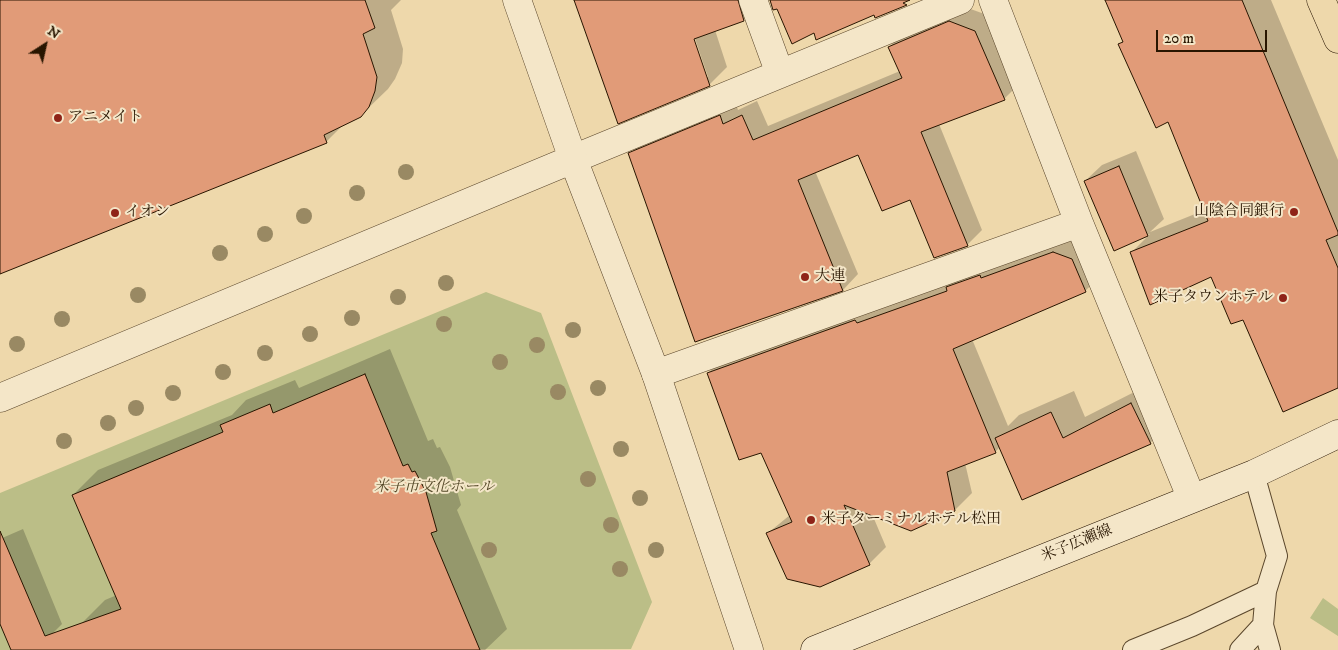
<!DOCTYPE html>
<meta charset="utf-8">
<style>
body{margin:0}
#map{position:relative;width:1338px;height:650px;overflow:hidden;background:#eed8ab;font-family:"IM FELL DW Pica",serif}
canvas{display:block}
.north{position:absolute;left:20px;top:20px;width:50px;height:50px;-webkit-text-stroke:4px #f4e6c8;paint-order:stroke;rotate:35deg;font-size:14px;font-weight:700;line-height:20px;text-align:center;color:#281500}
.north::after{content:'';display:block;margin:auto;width:18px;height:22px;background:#281500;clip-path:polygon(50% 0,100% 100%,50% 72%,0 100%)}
.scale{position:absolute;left:1156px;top:30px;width:111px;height:22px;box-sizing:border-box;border:2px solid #281500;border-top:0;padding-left:6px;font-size:15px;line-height:18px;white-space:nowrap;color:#281500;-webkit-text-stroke:4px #f4e6c8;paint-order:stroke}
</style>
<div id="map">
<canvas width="1338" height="650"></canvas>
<div class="north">N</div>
<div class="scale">20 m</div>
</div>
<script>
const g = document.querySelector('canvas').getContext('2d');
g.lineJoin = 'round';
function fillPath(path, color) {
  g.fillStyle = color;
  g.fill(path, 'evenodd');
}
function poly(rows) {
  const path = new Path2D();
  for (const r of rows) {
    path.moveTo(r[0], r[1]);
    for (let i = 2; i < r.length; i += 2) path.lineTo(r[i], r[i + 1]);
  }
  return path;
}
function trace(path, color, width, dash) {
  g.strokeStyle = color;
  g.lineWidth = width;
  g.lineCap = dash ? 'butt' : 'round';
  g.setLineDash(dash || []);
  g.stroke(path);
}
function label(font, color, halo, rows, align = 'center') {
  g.font = font + ' "IM FELL DW Pica","Noto Serif JP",serif';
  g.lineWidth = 4;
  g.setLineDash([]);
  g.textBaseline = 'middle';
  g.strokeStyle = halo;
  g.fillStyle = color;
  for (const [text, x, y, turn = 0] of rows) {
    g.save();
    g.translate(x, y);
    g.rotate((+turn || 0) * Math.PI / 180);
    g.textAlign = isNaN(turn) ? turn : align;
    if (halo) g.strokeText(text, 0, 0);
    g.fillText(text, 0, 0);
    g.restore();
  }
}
const green = poly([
 [486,292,541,313,652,602,631,649,0,650,0,493],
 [1323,598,1338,609,1338,636,1310,618]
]);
const shadow = poly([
 [0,0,401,0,391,10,403,49,402,63,395,79,388,89,360,116,342,126,326,142,0,273],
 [578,0,761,0,761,2,743,20,715,30,727,67,709,85],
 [693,33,708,77,706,77,690,34],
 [1106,0,1271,0,1338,160,1338,387,1243,318,1212,275,1132,252,1150,234,1114,249,1085,181,1102,165,1136,151,1164,219,1150,232,1205,210,1168,120,1120,44,1123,41],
 [965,7,990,16,1019,84,1004,99,939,124,982,230,967,245,859,153,815,171,858,274,843,290,697,341,630,154,645,138,735,101,738,110,757,101,768,126,900,71,889,47,904,32],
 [1070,236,1102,275,1085,291,972,339,1008,426,1019,415,1074,391,1085,417,1154,382,1173,420,1150,443,1000,447,995,452,965,463,972,493,955,510,872,514,886,547,869,564,768,533,790,515,761,451,708,373,725,356],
 [390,349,428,441,433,439,437,448,440,447,450,467,461,505,457,510,507,629,485,650,90,650,80,625,105,600,117,595,73,495,98,470,232,415,246,400,295,380,299,388],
 [23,529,62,624,46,640,22,650,12,650,0,620,0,539]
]);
const building = poly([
 [0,0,365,0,375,28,363,34,377,77,375,91,369,107,361,117,324,135,327,143,0,274,0,0],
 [574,0,738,0,744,21,694,39,710,86,618,124,574,0],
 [770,0,910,0,903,3,907,5,875,18,874,15,816,40,814,33,792,44,777,9,773,10,770,0],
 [1105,0,1242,0,1338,232,1338,235,1326,240,1338,268,1338,388,1283,412,1243,320,1231,324,1211,277,1150,305,1130,252,1208,221,1168,122,1156,128,1118,44,1123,42,1105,0],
 [949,21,975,31,1005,100,921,132,968,246,934,258,910,200,882,211,858,155,798,180,843,291,695,342,628,153,720,115,723,124,742,115,753,140,902,78,888,47,949,21],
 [1119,166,1148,236,1114,251,1084,181,1119,166],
 [1053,252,1072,259,1086,292,953,349,996,453,947,472,955,511,911,531,844,505,870,565,820,587,787,579,766,533,792,522,761,453,739,460,707,373,855,320,857,323,947,291,946,287,980,275,981,278,1053,252],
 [365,374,403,466,408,464,412,472,415,471,426,492,437,531,431,533,480,650,11,650,0,624,0,531,45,636,121,609,72,495,223,432,220,425,270,404,273,413,365,374],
 [1131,403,1151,444,1022,500,995,438,1051,412,1063,438,1131,403]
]);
const service = poly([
 [1263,625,1270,650],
 [1133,650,1192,626,1266,591,1277,556,1254,474],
 [1240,650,1263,625,1266,591]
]);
const minor = poly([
 [753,0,780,74],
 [993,0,1079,223,1191,497],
 [573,159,960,0],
 [656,374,1079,223]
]);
const tertiary = poly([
 [517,0,573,159],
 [0,398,573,159,656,374,749,650]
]);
const secondary = poly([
 [815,650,1254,474,1338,434]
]);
const primary = poly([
 [1321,0,1338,39]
]);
const trees = [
 [406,172],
 [357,193],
 [304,216],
 [265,234],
 [220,253],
 [446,283],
 [138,295],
 [398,297],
 [352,318],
 [62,319],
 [444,324],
 [573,330],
 [310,334],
 [17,344],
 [537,345],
 [265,353],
 [500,362],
 [223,372],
 [598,388],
 [558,392],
 [173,393],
 [136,408],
 [108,423],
 [64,441],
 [621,449],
 [588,479],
 [640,498],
 [611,525],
 [489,550],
 [656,550],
 [620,569]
];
const markers = [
 [58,118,5,"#8f2418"],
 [1294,212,5,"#8f2418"],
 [115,213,5,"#8f2418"],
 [805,277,5,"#8f2418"],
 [1283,298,5,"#8f2418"],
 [811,520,5,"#8f2418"]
];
const poiNames = [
 ["アニメイト",68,118],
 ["山陰合同銀行",1284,212,"right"],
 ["イオン",125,213],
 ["大連",815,277],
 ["米子タウンホテル",1273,298,"right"],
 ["米子ターミナルホテル松田",821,520]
];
const parkNames = [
 ["米子市文化ホール",434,488]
];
const streetNames = [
 ["米子広瀬線",1077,544,-22]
];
fillPath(green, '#bbbe87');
fillPath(shadow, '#0003');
fillPath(building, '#e19b78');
trace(building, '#281500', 1);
trace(service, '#5a462b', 22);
trace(minor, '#5a462b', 29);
trace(tertiary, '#5a462b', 29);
trace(secondary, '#281500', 29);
trace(primary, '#281500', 29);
trace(service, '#f4e6c8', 20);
trace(minor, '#f4e6c8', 28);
trace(tertiary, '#f4e6c8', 28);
trace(secondary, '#f4e6c8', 28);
trace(primary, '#eed8ab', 28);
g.fillStyle = '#998963';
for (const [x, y] of trees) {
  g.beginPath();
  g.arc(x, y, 8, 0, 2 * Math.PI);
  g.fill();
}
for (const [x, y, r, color] of markers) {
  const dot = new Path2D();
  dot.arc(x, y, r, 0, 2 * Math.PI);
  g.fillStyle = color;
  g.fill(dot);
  trace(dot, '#f4e6c8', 2);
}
label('15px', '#281500', '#f4e6c8', poiNames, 'left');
label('italic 15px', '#544828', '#f4e6c8', parkNames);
label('15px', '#281500', '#f4e6c8', streetNames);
</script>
